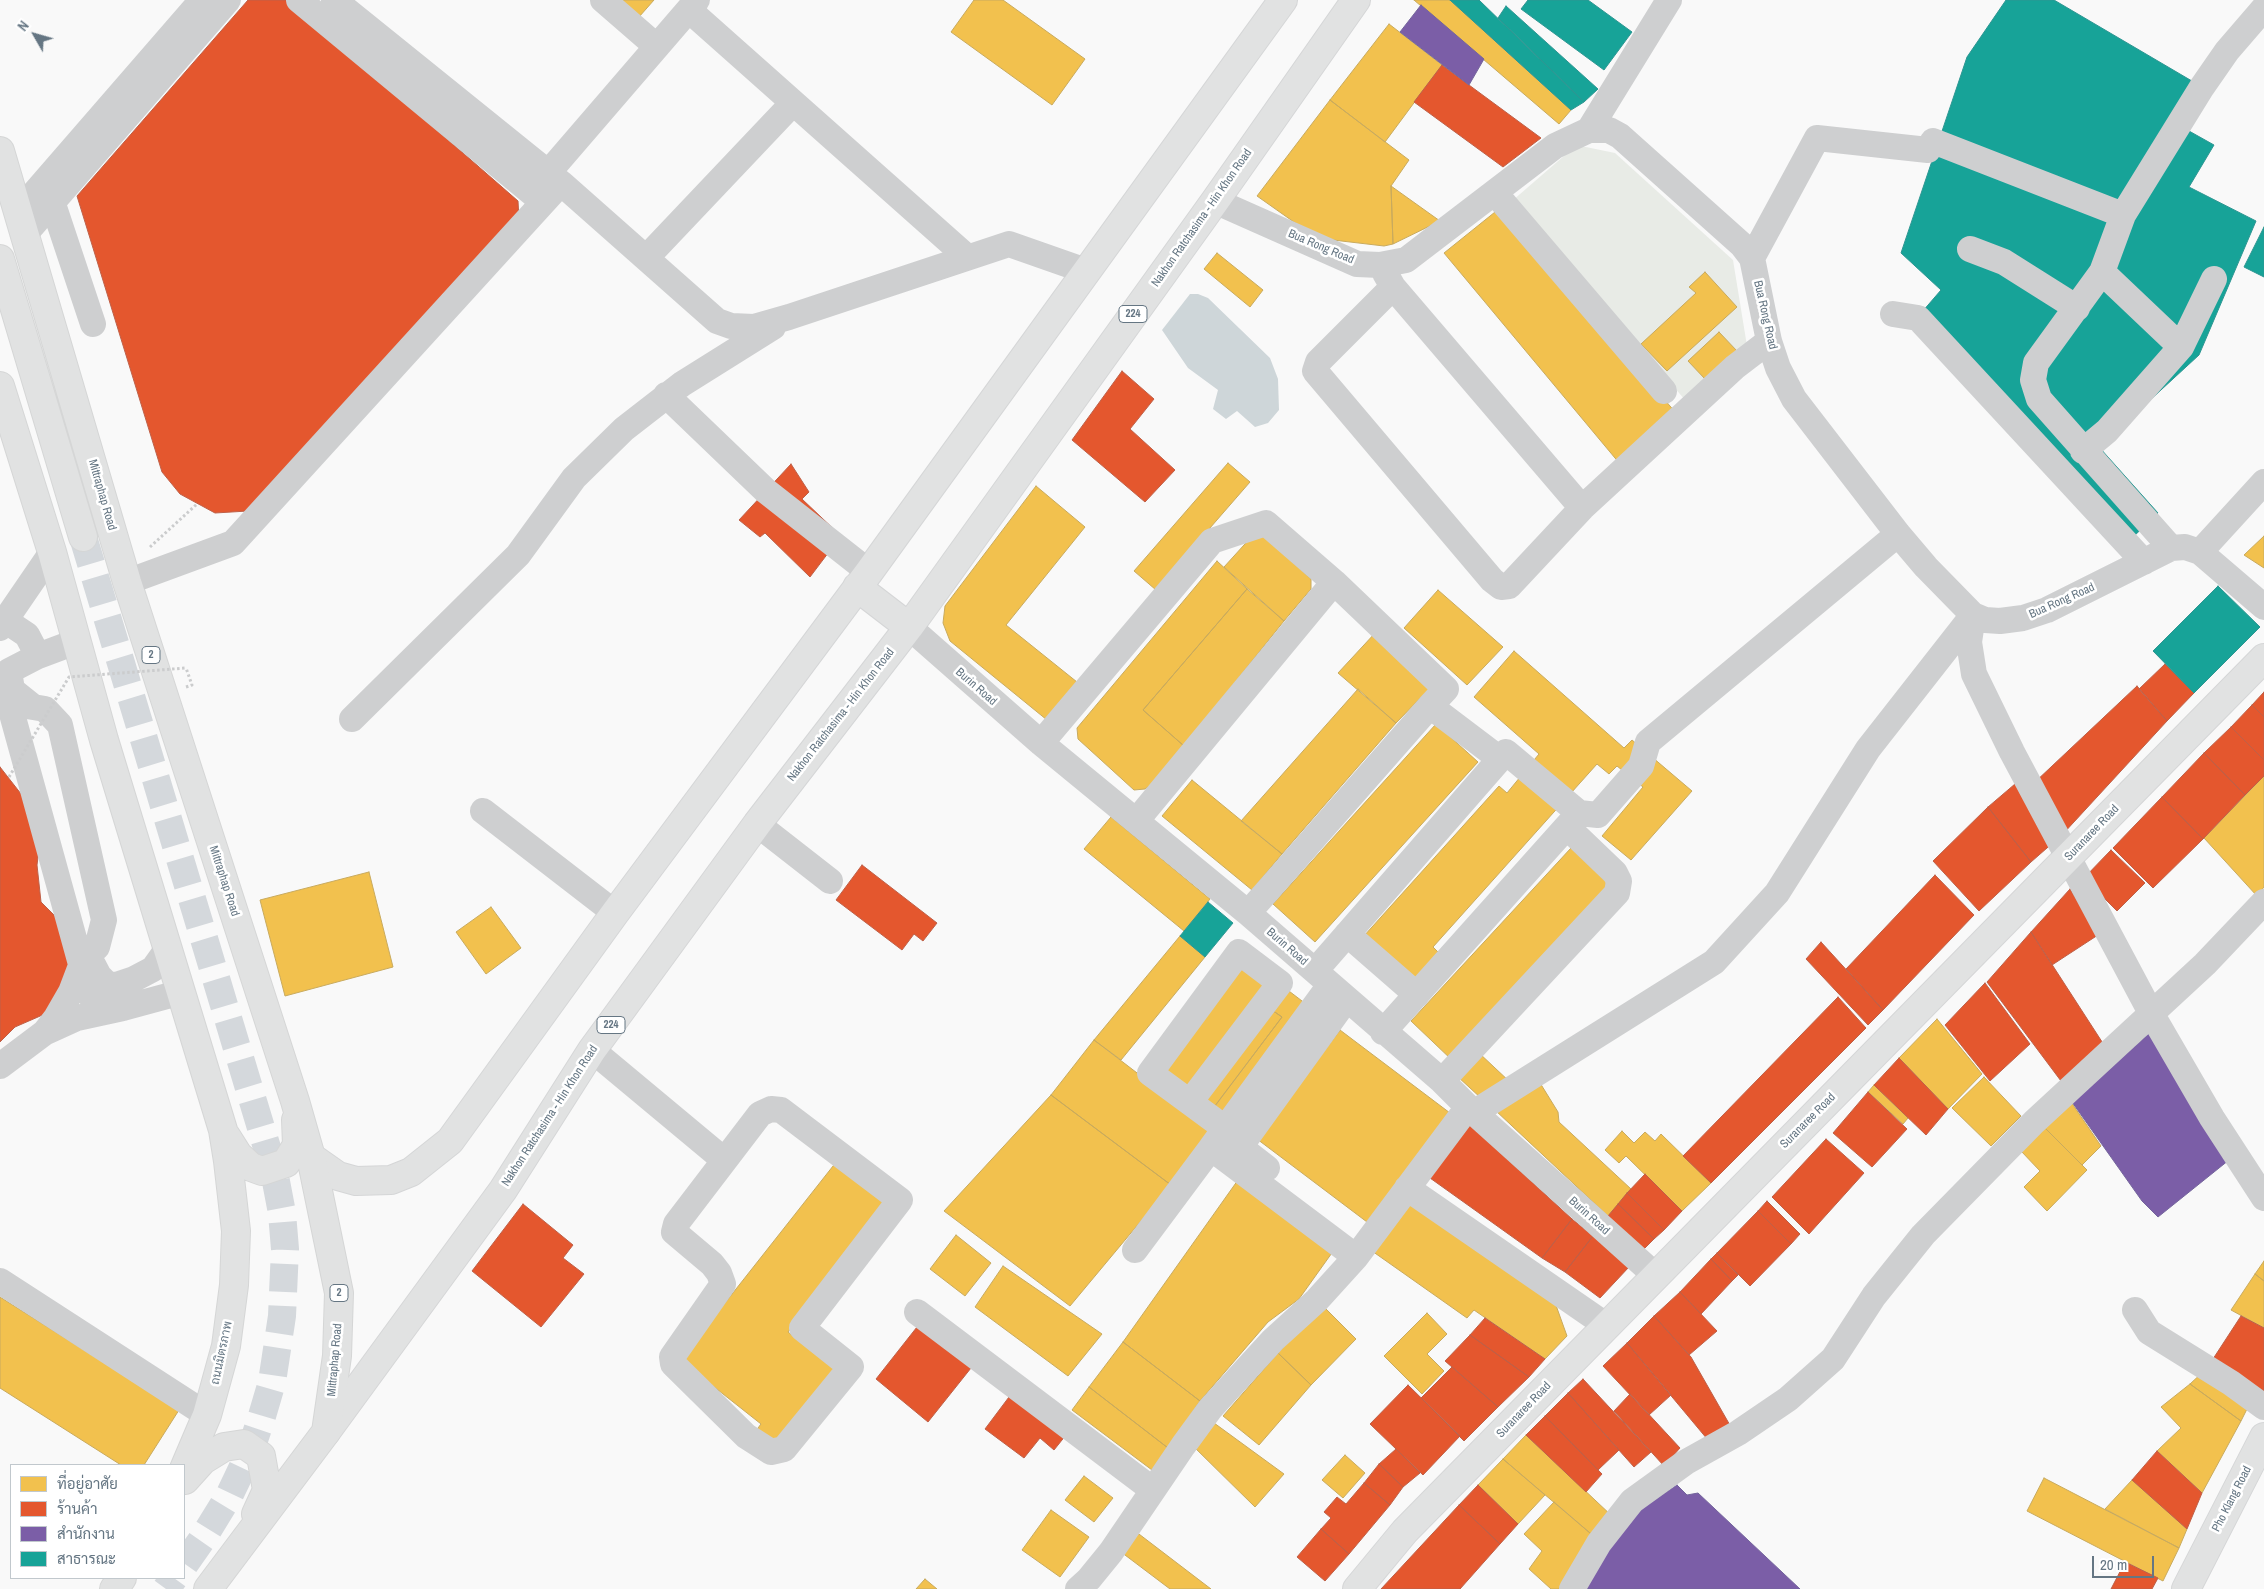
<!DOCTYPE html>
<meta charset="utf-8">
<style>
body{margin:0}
#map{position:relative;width:2264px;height:1589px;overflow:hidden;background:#f9f9f9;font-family:"Archivo Narrow",Sarabun,sans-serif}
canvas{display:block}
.legend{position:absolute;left:10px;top:1464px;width:175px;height:115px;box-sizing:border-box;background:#fff;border:1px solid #c1c8cd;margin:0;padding:6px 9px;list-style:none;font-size:15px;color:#657683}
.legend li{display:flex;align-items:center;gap:10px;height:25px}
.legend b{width:25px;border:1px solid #c1c8cd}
.north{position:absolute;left:10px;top:10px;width:50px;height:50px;-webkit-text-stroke:4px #fff;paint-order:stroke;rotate:308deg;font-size:14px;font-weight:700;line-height:20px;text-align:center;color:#657683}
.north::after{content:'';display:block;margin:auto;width:18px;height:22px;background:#657683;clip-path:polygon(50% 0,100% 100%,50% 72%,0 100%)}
.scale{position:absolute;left:2092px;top:1556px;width:62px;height:22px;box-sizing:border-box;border:2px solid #657683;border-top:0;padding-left:6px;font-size:15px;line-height:18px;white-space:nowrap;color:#657683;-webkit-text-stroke:4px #fff;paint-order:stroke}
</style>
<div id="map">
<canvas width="2264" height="1589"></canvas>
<ul class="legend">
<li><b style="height:14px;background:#f2c14e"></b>ที่อยู่อาศัย</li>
<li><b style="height:14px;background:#e4572e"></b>ร้านค้า</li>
<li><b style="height:14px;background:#7b5ea7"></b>สำนักงาน</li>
<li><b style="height:14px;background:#17a398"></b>สาธารณะ</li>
</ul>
<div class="north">N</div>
<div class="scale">20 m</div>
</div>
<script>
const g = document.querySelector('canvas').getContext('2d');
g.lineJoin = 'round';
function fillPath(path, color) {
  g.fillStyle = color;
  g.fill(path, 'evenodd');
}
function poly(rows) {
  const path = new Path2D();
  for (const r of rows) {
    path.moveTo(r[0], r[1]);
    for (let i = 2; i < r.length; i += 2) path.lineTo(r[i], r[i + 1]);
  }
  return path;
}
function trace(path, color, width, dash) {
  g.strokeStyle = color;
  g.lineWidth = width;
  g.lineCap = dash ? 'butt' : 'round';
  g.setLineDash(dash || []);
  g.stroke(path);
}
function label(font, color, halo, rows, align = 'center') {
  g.font = font + ' "Archivo Narrow",Sarabun,sans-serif';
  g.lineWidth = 5;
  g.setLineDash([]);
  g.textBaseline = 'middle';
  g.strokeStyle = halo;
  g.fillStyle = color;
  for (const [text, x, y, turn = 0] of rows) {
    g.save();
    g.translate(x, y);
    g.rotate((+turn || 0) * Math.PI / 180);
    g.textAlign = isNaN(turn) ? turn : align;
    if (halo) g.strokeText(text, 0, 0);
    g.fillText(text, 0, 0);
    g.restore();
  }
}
const green = poly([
 [1581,146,1615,153,1733,260,1747,346,1686,401,1512,201,1572,149]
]);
const water = poly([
 [1190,294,1198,294,1208,298,1270,358,1278,379,1279,410,1268,423,1255,427,1237,411,1226,419,1213,409,1218,390,1188,368,1162,330]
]);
const homes = poly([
 [619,0,654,0,639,17,619,0],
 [974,0,1003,0,1085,59,1052,105,951,32,974,0],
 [1414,0,1450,0,1571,110,1559,124,1414,0],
 [1389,24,1442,65,1385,142,1330,100,1389,24],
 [2065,57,2095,74,2066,127,2036,110,2065,57],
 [2154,97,2173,108,2152,142,2133,131,2154,97],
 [1330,100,1409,160,1391,186,1393,244,1384,246,1333,240,1308,232,1257,196,1330,100],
 [1942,151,1966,159,1960,179,1971,183,1964,203,1954,199,1945,223,1919,214,1942,151],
 [2159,177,2235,216,2190,302,2114,263,2159,177],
 [1391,186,1440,221,1393,244,1391,186],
 [1500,208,1676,413,1620,464,1444,253,1500,208],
 [1217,253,1263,290,1250,307,1204,269,1217,253],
 [1977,261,1999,276,1989,291,1998,297,1985,317,1979,313,1967,330,1941,312,1977,261],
 [1705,272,1737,307,1667,371,1641,344,1696,293,1689,287,1705,272],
 [2104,307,2163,353,2105,425,2046,379,2104,307],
 [1719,332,1737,351,1705,379,1688,361,1719,332],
 [1228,463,1250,482,1156,590,1134,571,1228,463],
 [1036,486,1085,527,1006,625,1077,682,1047,720,950,641,943,623,945,606,1036,486],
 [1254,534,1263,535,1311,579,1311,589,1284,621,1224,567,1254,534],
 [2264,536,2264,568,2244,555,2264,536],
 [1217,561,1247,589,1143,710,1184,746,1151,785,1145,789,1134,790,1078,739,1077,728,1217,561],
 [1247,589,1284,621,1184,746,1143,710,1247,589],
 [1438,590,1503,647,1467,685,1404,628,1438,590],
 [1376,632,1433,685,1396,723,1338,673,1376,632],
 [1514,651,1624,748,1632,740,1692,791,1631,860,1602,836,1643,787,1617,766,1609,774,1597,764,1433,947,1439,953,1413,981,1363,937,1499,786,1507,793,1539,754,1474,697,1514,651],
 [1358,689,1396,723,1282,854,1241,821,1358,689],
 [1436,724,1478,762,1315,942,1273,904,1436,724],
 [2264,776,2264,887,2257,896,2204,838,2264,776],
 [1192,780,1282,854,1252,890,1162,816,1192,780],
 [1111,817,1210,899,1184,931,1084,849,1111,817],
 [1571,848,1614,889,1454,1062,1411,1021,1571,848],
 [369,872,393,967,285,996,260,900,369,872],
 [491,907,521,948,486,974,456,932,491,907],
 [1180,936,1205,957,1121,1060,1094,1040,1180,936],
 [1242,965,1270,986,1190,1093,1162,1072,1242,965],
 [1285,988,1340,1030,1257,1139,1214,1107,1282,1017,1269,1008,1285,988],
 [1269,1008,1282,1017,1212,1110,1200,1099,1269,1008],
 [1937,1019,1982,1074,1948,1109,1899,1058,1937,1019],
 [1340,1030,1450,1113,1367,1222,1257,1139,1340,1030],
 [1094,1040,1205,1125,1210,1138,1171,1185,1051,1095,1094,1040],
 [1478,1052,1511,1083,1482,1099,1457,1076,1478,1052],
 [1984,1077,2021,1116,1991,1146,1952,1108,1984,1077],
 [1537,1078,1558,1112,1559,1122,1631,1189,1608,1216,1495,1110,1537,1078],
 [1874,1085,1908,1118,1903,1124,1868,1092,1874,1085],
 [1051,1095,1171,1185,1070,1306,944,1211,1051,1095],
 [2071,1102,2101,1146,2082,1165,2044,1127,2071,1102],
 [2044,1127,2087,1170,2047,1211,2024,1187,2040,1171,2021,1151,2044,1127],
 [1622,1131,1634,1143,1645,1132,1655,1141,1661,1134,1711,1183,1682,1211,1626,1156,1619,1163,1605,1150,1622,1131],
 [837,1161,890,1202,788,1332,834,1369,773,1447,755,1432,761,1424,680,1360,837,1161],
 [1238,1180,1334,1250,1299,1299,1268,1322,1200,1401,1123,1342,1238,1180],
 [1409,1199,1553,1297,1567,1336,1545,1359,1474,1310,1467,1318,1372,1251,1409,1199],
 [956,1235,991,1263,965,1296,930,1269,956,1235],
 [2264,1261,2264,1281,2255,1274,2264,1261],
 [1003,1266,1102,1334,1068,1376,975,1307,1003,1266],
 [2255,1274,2264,1281,2264,1328,2231,1310,2255,1274],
 [0,1297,179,1410,144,1465,121,1465,0,1388,0,1297],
 [1323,1306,1356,1339,1311,1385,1278,1353,1323,1306],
 [1427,1313,1447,1334,1427,1354,1444,1371,1422,1394,1384,1356,1427,1313],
 [1123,1342,1200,1401,1168,1448,1089,1387,1123,1342],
 [1278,1353,1311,1385,1259,1445,1223,1416,1278,1353],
 [2204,1371,2249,1405,2241,1421,2190,1384,2204,1371],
 [2190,1384,2241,1421,2202,1493,2157,1451,2181,1428,2161,1407,2190,1384],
 [1089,1387,1168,1448,1152,1470,1072,1410,1089,1387],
 [1210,1420,1284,1474,1255,1507,1192,1445,1210,1420],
 [1526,1435,1613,1517,1597,1539,1503,1459,1526,1435],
 [1345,1455,1365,1473,1343,1498,1322,1480,1345,1455],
 [1503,1459,1545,1495,1518,1524,1478,1485,1503,1459],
 [1084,1476,1113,1498,1094,1522,1065,1500,1084,1476],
 [2044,1478,2179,1548,2163,1581,2027,1511,2044,1478],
 [2132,1480,2187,1529,2179,1548,2105,1509,2132,1480],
 [1554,1502,1597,1539,1559,1589,1551,1589,1529,1569,1542,1551,1524,1534,1554,1502],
 [1051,1510,1089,1537,1060,1577,1022,1550,1051,1510],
 [1135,1531,1211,1589,1170,1589,1121,1552,1135,1531],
 [925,1579,937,1589,916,1589,925,1579]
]);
const shops = poly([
 [248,0,288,0,518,201,519,220,248,511,215,513,180,494,162,472,77,196,248,0],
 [1442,65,1469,85,1541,138,1503,167,1414,102,1442,65],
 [1122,371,1154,399,1130,429,1175,470,1145,502,1072,440,1122,371],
 [791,464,809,492,802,499,841,536,810,577,765,533,760,537,739,520,791,464],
 [2165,664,2194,693,2167,721,2139,689,2165,664],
 [2137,686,2167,721,2062,835,2034,783,2137,686],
 [2264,692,2264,717,2252,705,2264,692],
 [2252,705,2264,717,2264,760,2231,727,2252,705],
 [2231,727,2264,760,2264,776,2245,795,2204,753,2231,727],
 [2204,753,2245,795,2203,839,2162,797,2204,753],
 [0,767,25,799,40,841,37,865,41,902,55,916,75,962,54,1010,15,1027,0,1042,0,767],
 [2022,778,2055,841,2031,862,1988,807,2022,778],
 [2162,797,2203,839,2153,888,2113,848,2162,797],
 [1988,807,2031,862,1979,911,1933,861,1988,807],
 [2111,850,2145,883,2117,911,2084,878,2111,850],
 [862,865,937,923,923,941,914,934,902,950,836,900,862,865],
 [1935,875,1974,915,1883,1010,1846,969,1935,875],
 [2070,889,2098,935,2052,965,2031,932,2070,889],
 [2031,932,2106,1048,2064,1085,1987,982,2031,932],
 [1821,942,1883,1010,1868,1025,1806,959,1821,942],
 [1985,983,2030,1044,1990,1081,1945,1025,1985,983],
 [1838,997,1866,1028,1711,1183,1683,1156,1838,997],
 [1899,1058,1948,1109,1926,1135,1874,1085,1899,1058],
 [1868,1092,1907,1129,1872,1167,1833,1133,1868,1092],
 [1470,1125,1572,1219,1542,1258,1430,1178,1470,1125],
 [1826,1139,1864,1173,1809,1234,1772,1197,1826,1139],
 [1645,1174,1682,1211,1664,1230,1627,1193,1645,1174],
 [1627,1193,1664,1230,1654,1239,1618,1204,1627,1193],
 [1767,1201,1800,1234,1791,1244,1758,1211,1767,1201],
 [523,1204,573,1245,563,1258,584,1274,541,1327,472,1271,523,1204],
 [1618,1204,1654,1239,1644,1249,1608,1216,1618,1204],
 [1758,1211,1791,1244,1750,1286,1717,1253,1758,1211],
 [1572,1219,1593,1236,1565,1272,1542,1258,1572,1219],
 [1593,1236,1629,1267,1600,1298,1565,1272,1593,1236],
 [1717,1253,1738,1275,1732,1281,1711,1259,1717,1253],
 [1711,1259,1732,1281,1701,1314,1680,1292,1711,1259],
 [1680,1292,1717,1331,1689,1355,1654,1316,1680,1292],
 [1654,1316,1691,1357,1731,1427,1708,1440,1627,1343,1654,1316],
 [2241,1316,2264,1328,2264,1391,2211,1362,2241,1316],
 [1485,1318,1545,1359,1529,1377,1470,1335,1485,1318],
 [917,1327,971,1368,928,1422,876,1379,917,1327],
 [1470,1335,1529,1377,1498,1407,1445,1361,1470,1335],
 [1627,1343,1671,1395,1649,1415,1603,1366,1627,1343],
 [1452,1367,1498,1407,1464,1441,1421,1398,1452,1367],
 [1583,1379,1651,1452,1634,1467,1568,1393,1583,1379],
 [1408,1385,1460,1436,1423,1475,1370,1424,1408,1385],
 [1012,1393,1066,1435,1054,1450,1040,1438,1024,1458,985,1429,1012,1393],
 [1568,1393,1619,1450,1598,1470,1545,1416,1568,1393],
 [1630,1394,1680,1448,1664,1466,1614,1411,1630,1394],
 [1545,1416,1602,1474,1586,1492,1526,1435,1545,1416],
 [1396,1449,1420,1473,1403,1487,1379,1464,1396,1449],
 [2157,1451,2202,1493,2187,1529,2132,1480,2157,1451],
 [1379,1464,1403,1487,1390,1505,1364,1483,1379,1464],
 [1364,1483,1390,1505,1349,1554,1321,1529,1331,1518,1324,1512,1337,1497,1346,1504,1364,1483],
 [1478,1485,1518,1524,1500,1544,1459,1505,1478,1485],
 [1459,1505,1500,1544,1460,1589,1381,1589,1459,1505],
 [1321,1529,1349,1554,1325,1581,1297,1557,1321,1529],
 [2125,1562,2158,1578,2152,1589,2111,1589,2125,1562]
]);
const offices = poly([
 [1421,5,1484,59,1469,85,1400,32,1421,5],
 [2152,1031,2229,1160,2158,1217,2142,1201,2072,1102,2152,1031],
 [1677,1485,1687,1495,1698,1493,1800,1589,1582,1589,1607,1547,1644,1507,1677,1485]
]);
const public = poly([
 [1450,0,1479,0,1584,102,1571,110,1450,0],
 [1528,0,1588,0,1632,32,1604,70,1521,9,1528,0],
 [2006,0,2054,0,2197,84,2189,131,2214,145,2189,187,2256,221,2199,355,2099,447,2158,513,2131,539,1922,312,1941,290,1901,253,1967,57,2006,0],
 [1506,6,1598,89,1584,102,1498,18,1506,6],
 [2264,227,2264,277,2244,267,2264,227],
 [2218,586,2260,627,2194,693,2153,651,2218,586],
 [1208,902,1233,923,1205,957,1180,936,1208,902]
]);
const highwayTunnel = poly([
 [83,537,274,1171,282,1213,285,1249,282,1316,272,1382,262,1416,250,1452,230,1494,203,1538,184,1565],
 [166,1589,174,1578]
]);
const path = poly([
 [150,547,197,504],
 [186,687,192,685,186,668]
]);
const minor = poly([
 [299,0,543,202],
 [334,0,561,183,717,321,731,326,754,327,789,317,1009,244,1086,271],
 [603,0,656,46],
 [689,10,967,257],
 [1589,130,1669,0],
 [548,173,697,0],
 [1495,193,1664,391],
 [1215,201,1357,264,1380,265,1406,260,1555,146,1589,130,1609,130,1620,136,1742,245,1752,258,1769,341,1778,368,1794,399,1898,534,1926,567,1973,615,1985,620,2000,621,2023,618,2047,610,2171,548,2185,547,2200,552,2264,607],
 [53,204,93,324],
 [18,212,202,0],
 [2123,215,2102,272,2036,363,2033,380,2039,399,2171,548],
 [25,234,228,0],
 [1970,249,2004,262,2077,308],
 [647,257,793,103],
 [1752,258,1817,138,1928,150,1933,141,2123,215,2202,87,2227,51,2264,8],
 [2102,272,2181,347],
 [1385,273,1393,287,1582,508],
 [1393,287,1318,362,1315,371,1492,580,1501,587,1509,586,1582,508,1735,367,1769,341],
 [1893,314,1918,318,2144,562],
 [666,395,766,491,869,572],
 [2083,451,2107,431,2181,347,2214,279],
 [2200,552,2264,482],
 [127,582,233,543,561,183],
 [1973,615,1969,642,1974,674,2012,752,2151,1013,2212,1118,2264,1198],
 [6,621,27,635,38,656],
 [909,627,1041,743,1248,913,1442,1081,1468,1107,1656,1276],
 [0,628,52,552],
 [32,706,12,690,9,671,38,656,78,641],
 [352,719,518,555,574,478,624,429,682,384,773,327],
 [1041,743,1212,541,1266,523,1334,582,1446,689,1430,706,1500,759],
 [483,811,615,913],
 [1579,813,1598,815,1641,766,1648,742,1898,534],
 [1137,820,1334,582],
 [757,824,830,881],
 [1248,913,1430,706],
 [1347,934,1417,995],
 [1315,971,1506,752,1579,813,1383,1032],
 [1330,985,1211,1148,1356,1257],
 [123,1008,106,1005,92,998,84,986,81,964,9,703,45,709,60,725,104,920,97,947,88,955,99,976,107,984,116,985,134,979,153,969,168,948],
 [45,1032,56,1018,71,992,82,963],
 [592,1050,724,1160],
 [0,1066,44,1033,77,1018,123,1008,182,992],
 [1442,1081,1617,893,1619,881,1615,873,1567,827],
 [1190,1102,1280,983,1239,952,1150,1073,1226,1129],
 [771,1109,781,1110,900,1200,802,1328,851,1367,784,1449,771,1452,746,1436,673,1364,672,1357,723,1284,719,1273,712,1264,674,1232,676,1224,760,1114,771,1109],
 [1475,1112,1714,962,1777,893,1868,749,1973,615],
 [1267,1168,1240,1147,1346,1000],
 [1407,1188,1607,1326],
 [1135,1250,1211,1148],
 [0,1281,207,1415],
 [2135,1310,2149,1332,2231,1383,2264,1407],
 [917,1312,1153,1490],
 [1078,1589,1089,1579,1111,1552,1183,1446,1210,1409,1273,1340,1317,1300,1356,1257,1468,1107],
 [1572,1589,1599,1543,1632,1501,1686,1462,1738,1433,1788,1399,1833,1359,1874,1296,1923,1235,2034,1122,2205,964,2264,902]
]);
const major = poly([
 [857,587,909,627],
 [311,1157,338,1176,356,1181,391,1180,411,1172,450,1141,615,913,869,572,1283,0],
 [326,1432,503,1190,592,1050,757,824,909,627,1215,201,1356,0],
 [1357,1589,1405,1531,2264,658],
 [2186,1589,2264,1437]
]);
const highway = poly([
 [0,151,127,582,295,1101,311,1157,339,1293,337,1356,326,1432,208,1589],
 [0,259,83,537],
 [0,386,52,552,104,740,223,1130,228,1161,236,1231,234,1285,226,1346,207,1415,184,1469],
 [226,1136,238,1155,251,1167,262,1171,286,1163,297,1145,296,1120],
 [185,1480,203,1460,224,1447,244,1444,261,1456,267,1490,256,1514],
 [114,1589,122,1578]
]);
const pathBridge = poly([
 [9,777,69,677,186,668]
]);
const shields = [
 [1133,314,28],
 [151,655,18],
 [611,1025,28],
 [339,1293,18]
];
const shieldNames = [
 ["224",1133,314],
 ["2",151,655],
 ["224",611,1025],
 ["2",339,1293]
];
const streetNames = [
 ["Nakhon Ratchasima - Hin Khon Road",1202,218,-55],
 ["Bua Rong Road",1321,247,23],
 ["Bua Rong Road",1765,315,77],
 ["Mittraphap Road",102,495,74],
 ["Bua Rong Road",2062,601,-24],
 ["Burin Road",976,687,41],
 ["Nakhon Ratchasima - Hin Khon Road",841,715,-52],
 ["Suranaree Road",2092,833,-46],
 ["Mittraphap Road",224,881,72],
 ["Burin Road",1287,947,41],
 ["Nakhon Ratchasima - Hin Khon Road",550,1116,-57],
 ["Suranaree Road",1808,1121,-45],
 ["Burin Road",1589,1216,42],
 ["ถนนมิตรภาพ",222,1353,-78],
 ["Mittraphap Road",335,1360,-85],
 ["Suranaree Road",1524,1410,-46],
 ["Pho Klang Road",2232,1499,-63]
];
fillPath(green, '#e8ebe6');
fillPath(water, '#ced6d9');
fillPath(homes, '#f2c14e');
trace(homes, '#c8aa5e', 1);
fillPath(shops, '#e4572e');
trace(shops, '#be6048', 1);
fillPath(offices, '#7b5ea7');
trace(offices, '#74659c', 1);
fillPath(public, '#17a398');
trace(public, '#2e9692', 1);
trace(highwayTunnel, '#d4d8dc', 28, [28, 14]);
trace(major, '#d5d6d7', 30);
trace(highway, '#d5d6d6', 30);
trace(path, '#cbcccd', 3, [2.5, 2.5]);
trace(minor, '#cecfd0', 26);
trace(major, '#e1e2e2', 28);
trace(highway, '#e1e2e2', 28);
trace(pathBridge, '#cbcccd', 3, [2.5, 2.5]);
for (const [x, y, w] of shields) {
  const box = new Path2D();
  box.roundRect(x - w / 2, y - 8.5, w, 17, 4);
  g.fillStyle = '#fff';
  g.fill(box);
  trace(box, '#657683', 1);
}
label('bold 11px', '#657683', null, shieldNames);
label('12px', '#657683', '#fff', streetNames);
</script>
